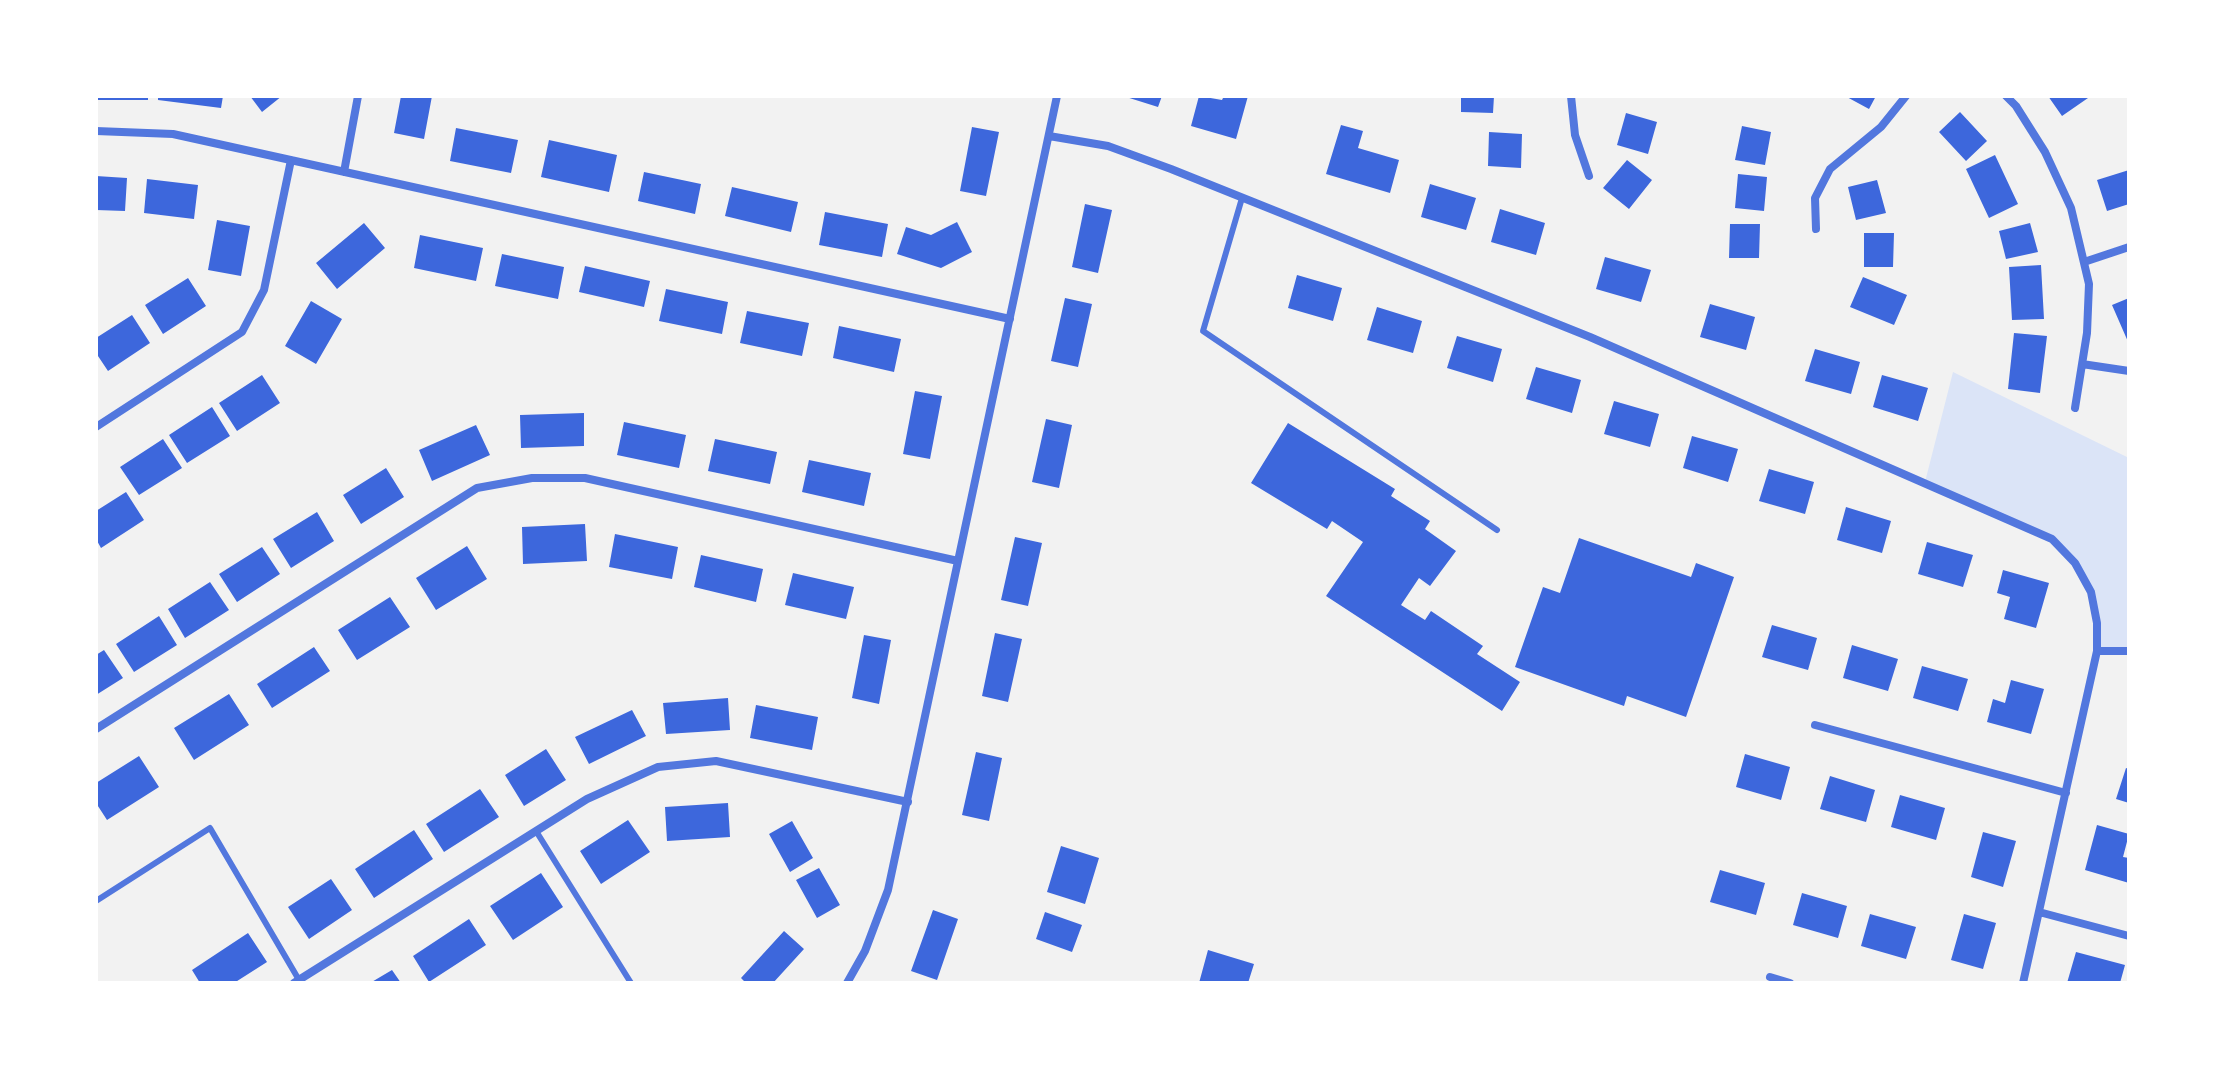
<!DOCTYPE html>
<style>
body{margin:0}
#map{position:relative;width:2225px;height:1079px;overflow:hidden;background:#f2f2f2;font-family:"Source Sans 3",sans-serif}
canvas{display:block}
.frame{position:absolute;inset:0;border:98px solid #fff;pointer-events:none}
</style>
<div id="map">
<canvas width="2225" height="1079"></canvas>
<div class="frame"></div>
</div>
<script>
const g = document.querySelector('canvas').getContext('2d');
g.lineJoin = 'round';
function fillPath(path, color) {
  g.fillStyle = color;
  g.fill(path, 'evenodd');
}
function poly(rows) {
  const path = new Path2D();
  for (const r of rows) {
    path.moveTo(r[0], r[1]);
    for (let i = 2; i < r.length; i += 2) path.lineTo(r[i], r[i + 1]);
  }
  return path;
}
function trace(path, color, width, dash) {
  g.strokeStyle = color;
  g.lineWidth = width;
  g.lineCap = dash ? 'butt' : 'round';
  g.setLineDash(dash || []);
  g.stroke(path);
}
const green = poly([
 [1953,372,2129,458,2129,654,2097,651,2091,592,2075,563,2052,539,1925,482]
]);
const building = poly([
 [96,96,148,96,148,100,96,100],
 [158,96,223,96,221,108,158,100],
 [250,96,282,96,262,112],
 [401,96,432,96,424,139,394,133],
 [1123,96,1162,96,1158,107],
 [1199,96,1222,100,1224,96,1248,96,1236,139,1191,126],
 [1461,96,1494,96,1493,113,1461,112],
 [1845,96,1876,96,1869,109],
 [2048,96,2086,96,2088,98,2062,116],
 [1960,112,1987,141,1966,161,1939,132],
 [1626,113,1657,122,1648,154,1617,145],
 [1341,125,1363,131,1358,148,1399,160,1390,193,1326,174],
 [1742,126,1771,132,1765,165,1735,160],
 [972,127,999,132,986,196,960,191],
 [456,128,518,140,511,173,450,161],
 [1489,132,1522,134,1521,168,1488,166],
 [549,140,617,155,609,192,541,177],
 [1995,155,2018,204,1989,218,1966,169],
 [1627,160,1652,180,1629,209,1603,188],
 [2129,170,2129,204,2107,211,2097,180],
 [644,172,701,184,695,214,638,201],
 [1738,174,1767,177,1764,211,1735,208],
 [96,176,127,178,125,211,96,210],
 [147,179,198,185,194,219,144,213],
 [1877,180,1886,213,1856,220,1848,187],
 [1430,184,1476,198,1466,230,1421,217],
 [732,187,798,202,791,232,725,216],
 [1085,204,1112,210,1098,273,1072,267],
 [1500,209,1545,223,1536,255,1491,242],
 [825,212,888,224,882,257,819,245],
 [217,220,250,226,241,276,208,270],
 [957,222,972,252,941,268,897,254,906,227,931,235],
 [364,223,385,248,337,289,316,263],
 [2030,223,2038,252,2006,259,1999,231],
 [1730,224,1760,224,1759,258,1729,258],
 [1864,233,1894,233,1893,267,1864,267],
 [420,235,483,248,476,281,414,268],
 [502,254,564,267,558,299,495,286],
 [1605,257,1651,270,1641,302,1596,289],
 [2041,265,2044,319,2012,320,2009,267],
 [585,266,650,281,644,307,579,292],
 [1297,275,1342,288,1333,321,1288,308],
 [1863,277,1907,295,1894,325,1850,307],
 [188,278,206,306,163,334,145,305],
 [666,289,728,302,722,334,659,321],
 [1065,298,1092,304,1078,367,1051,361],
 [2129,298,2129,344,2112,305],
 [311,301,342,319,316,364,285,346],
 [1710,304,1755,317,1746,350,1700,337],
 [1377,307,1422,321,1413,353,1367,340],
 [747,311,809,323,802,356,740,343],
 [132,315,150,343,108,371,96,353,96,338],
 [839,326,901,339,894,372,833,358],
 [2014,333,2047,336,2040,393,2008,389],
 [1457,336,1502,349,1493,382,1447,368],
 [1815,349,1860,362,1851,394,1805,381],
 [1536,367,1581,380,1572,413,1526,399],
 [262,375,280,403,237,431,219,403],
 [1882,375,1928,388,1918,421,1873,407],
 [915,391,942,396,930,459,903,454],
 [1614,401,1659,414,1650,447,1604,434],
 [212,407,230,436,187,463,169,435],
 [584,413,584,446,521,448,520,415],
 [1046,419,1072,425,1059,488,1032,482],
 [624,422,686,435,679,468,617,455],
 [1288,423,1395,489,1391,496,1430,521,1425,529,1456,551,1430,586,1419,578,1401,605,1425,620,1431,611,1483,646,1477,654,1520,682,1502,711,1326,596,1363,542,1332,521,1327,529,1251,483],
 [476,425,490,455,432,481,419,450],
 [1692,436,1738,449,1728,482,1683,468],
 [163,439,182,468,139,495,120,467],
 [715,439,777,452,770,484,708,471],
 [809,460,871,473,864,506,802,492],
 [386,468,404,497,361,524,343,495],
 [1769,469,1814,482,1805,514,1759,501],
 [126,492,144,520,101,548,96,539,96,511],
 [1846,507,1891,521,1882,553,1837,540],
 [317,512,334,541,291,568,273,539],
 [585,524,587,561,523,564,522,527],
 [615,534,678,547,672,579,609,567],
 [1015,537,1042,543,1028,606,1001,600],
 [1579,538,1691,577,1696,563,1734,577,1686,717,1627,696,1624,706,1515,667,1543,587,1560,593],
 [1927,542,1973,555,1963,587,1918,574],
 [467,546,487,579,436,610,416,578],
 [262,547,280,574,237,602,219,574],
 [701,555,763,569,756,602,694,587],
 [2003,570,2049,583,2036,628,2004,619,2010,597,1997,593],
 [793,573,854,587,846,619,785,605],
 [210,582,229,610,185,638,168,609],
 [390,597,410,627,357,660,338,630],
 [159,616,177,645,134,672,116,644],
 [1772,625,1817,638,1808,670,1762,657],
 [995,633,1022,639,1008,702,982,696],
 [864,635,891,640,879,704,852,698],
 [1852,645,1898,659,1888,691,1843,678],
 [314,647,330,671,272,708,257,684],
 [104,650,123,678,96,695,96,655],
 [1922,666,1968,679,1958,711,1913,698],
 [2011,680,2044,689,2031,734,1987,722,1993,699,2005,703],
 [229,694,249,725,194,760,174,728],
 [728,698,730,730,666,734,663,703],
 [756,705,818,717,812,750,750,738],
 [632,710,646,736,589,764,575,737],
 [546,749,566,780,524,806,505,775],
 [976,752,1002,758,989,821,962,815],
 [1745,754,1790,767,1781,800,1736,787],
 [139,756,159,787,107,820,96,803,96,783],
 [2126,768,2129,769,2129,803,2116,799],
 [1830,776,1875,790,1866,822,1820,809],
 [480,789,499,817,444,852,426,824],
 [1900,795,1945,808,1936,840,1891,827],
 [728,803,730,837,667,841,665,807],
 [628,820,650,852,601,884,580,851],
 [792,821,813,858,790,872,769,834],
 [2097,825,2129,834,2123,857,2129,858,2129,883,2085,870],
 [414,830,433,859,374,898,355,869],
 [1983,832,2016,841,2003,887,1971,877],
 [1061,846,1099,858,1085,904,1047,892],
 [819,868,840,905,817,918,796,880],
 [1720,870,1765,883,1756,915,1710,902],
 [541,873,563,907,513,940,490,906],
 [331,879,352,910,309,939,288,907],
 [1802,893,1847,906,1838,938,1793,925],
 [933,910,958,919,937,980,911,971],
 [1045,912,1082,925,1072,952,1036,939],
 [1870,914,1916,927,1906,959,1861,946],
 [1964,914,1996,923,1983,969,1951,960],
 [469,919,486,945,429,982,413,956],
 [784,931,804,949,773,983,746,983,741,978],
 [248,933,267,962,234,983,200,983,192,970],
 [1208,950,1254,964,1248,983,1199,983],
 [2076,952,2125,965,2120,983,2067,983],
 [392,970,401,983,370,983]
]);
const service = poly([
 [1242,198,1203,331,1497,530],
 [536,831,631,983],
 [96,901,210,828,299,980]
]);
const minor = poly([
 [1571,96,1575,135,1589,176],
 [2006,96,2016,106,2045,152,2071,208,2089,284,2087,333,2075,408],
 [96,131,173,134,1010,319],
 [1049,136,1108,146,1171,169,1590,337,2052,539,2075,563,2091,592,2097,623,2097,651,2023,983],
 [344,172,358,96],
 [1816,229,1815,198,1830,169,1881,127,1906,96],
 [2084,262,2129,247],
 [2082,364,2129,371],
 [96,427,242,332,264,290,291,160],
 [2097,651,2129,651],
 [1815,725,2066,793],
 [96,729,477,488,532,478,585,478,958,561],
 [2039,912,2129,936],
 [1770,977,1790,983],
 [294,983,587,799,658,767,716,761,908,802],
 [847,983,865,951,888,890,1057,96]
]);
fillPath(green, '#dbe4f7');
fillPath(building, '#3d67dc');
trace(service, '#5277de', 6);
trace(minor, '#5277de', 8);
</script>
